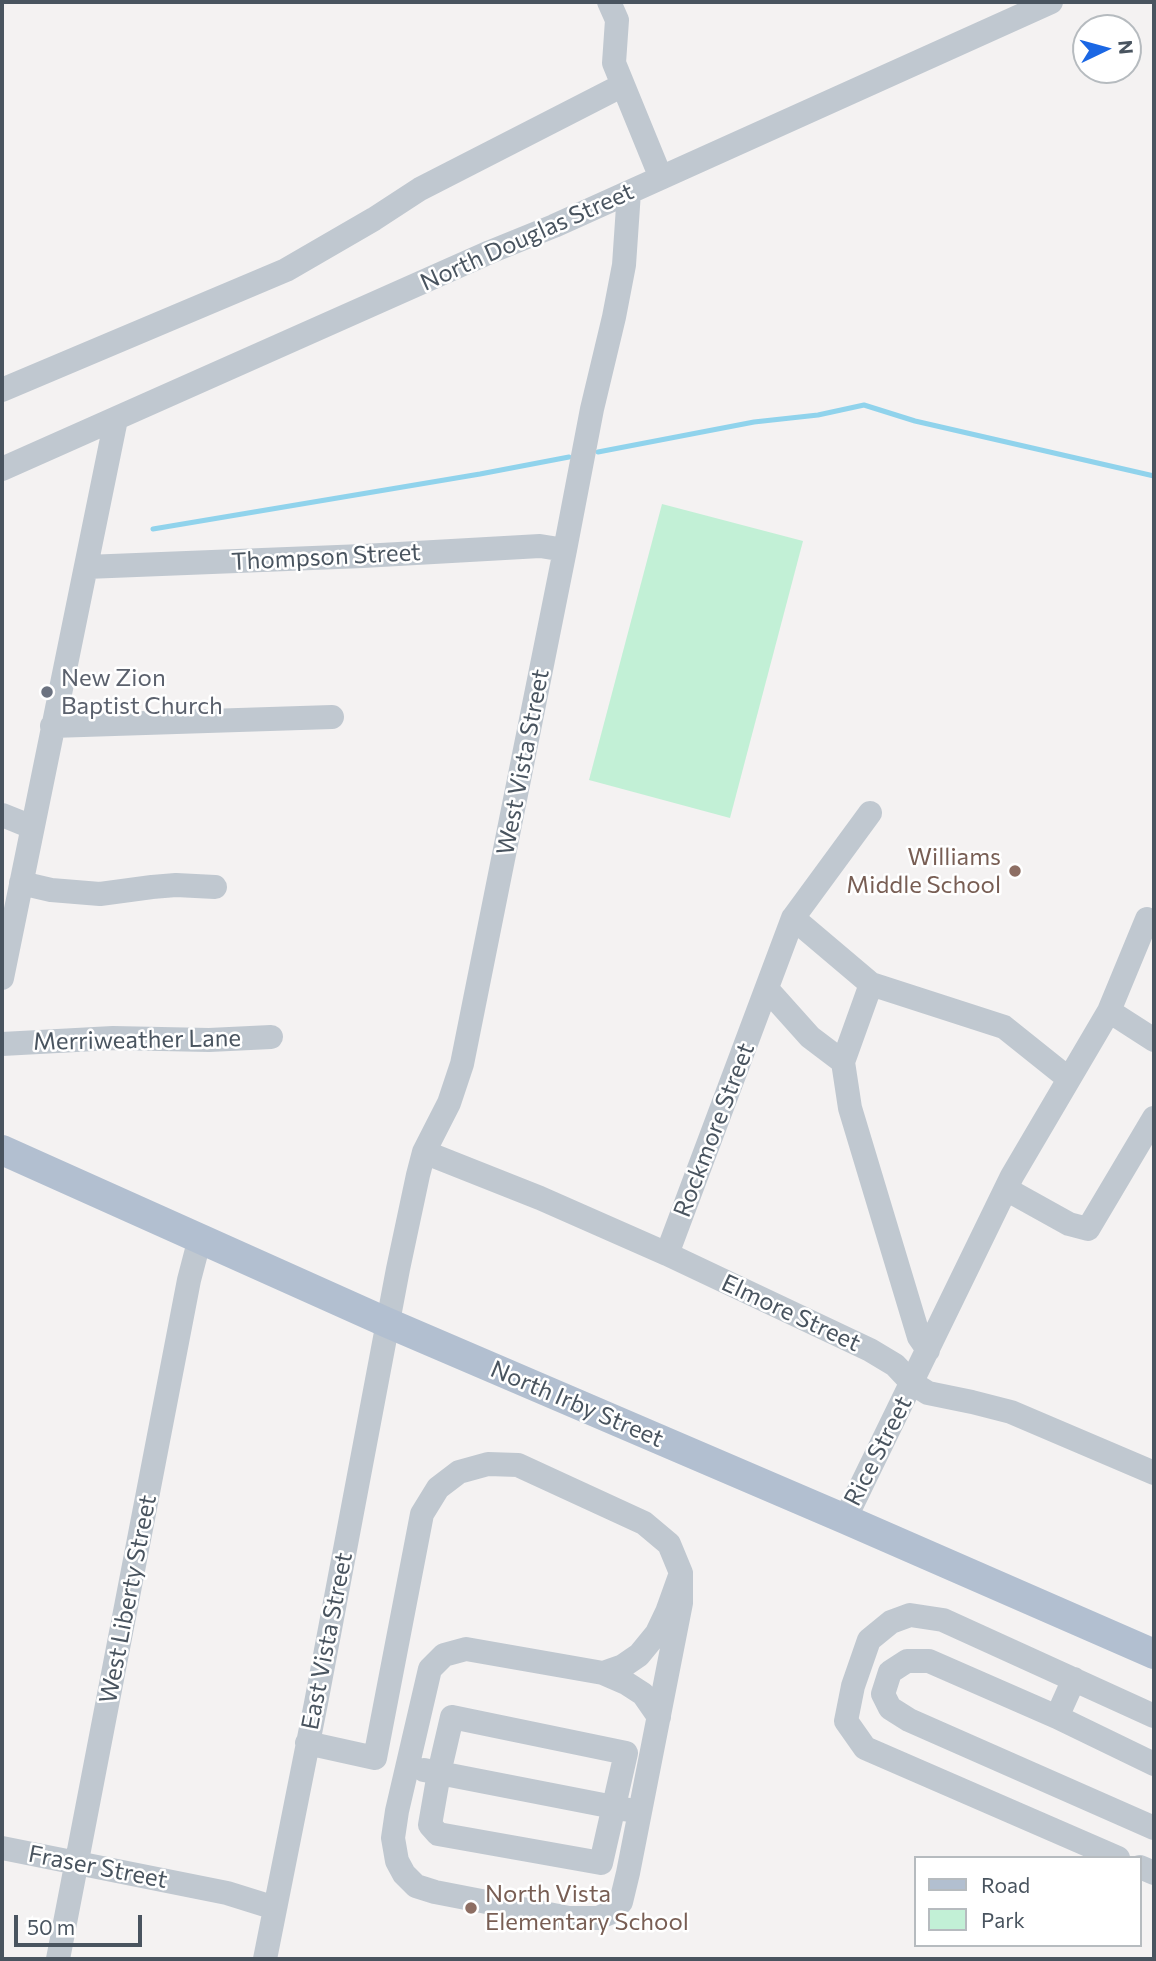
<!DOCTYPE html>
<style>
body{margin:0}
#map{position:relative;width:1156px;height:1961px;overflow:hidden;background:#f4f2f2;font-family:Commissioner,sans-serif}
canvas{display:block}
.frame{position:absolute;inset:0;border:4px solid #49545f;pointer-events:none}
.legend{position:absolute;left:914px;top:1856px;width:228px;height:91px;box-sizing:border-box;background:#fff;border:2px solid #b6bbbf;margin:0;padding:9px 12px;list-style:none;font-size:21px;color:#49545f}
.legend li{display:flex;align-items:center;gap:14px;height:35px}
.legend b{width:35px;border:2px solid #b6bbbf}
.north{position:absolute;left:1072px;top:14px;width:70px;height:70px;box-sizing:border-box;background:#fff;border:2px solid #b6bbbf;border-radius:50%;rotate:85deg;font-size:19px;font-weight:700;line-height:28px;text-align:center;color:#49545f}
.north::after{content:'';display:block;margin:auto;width:24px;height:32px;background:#1b67e4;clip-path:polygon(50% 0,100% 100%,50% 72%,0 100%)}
.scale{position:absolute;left:14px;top:1915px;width:128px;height:32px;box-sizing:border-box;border:4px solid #49545f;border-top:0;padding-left:9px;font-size:21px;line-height:24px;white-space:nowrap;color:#49545f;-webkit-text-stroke:5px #fff;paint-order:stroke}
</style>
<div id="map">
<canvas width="1156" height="1961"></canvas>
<div class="frame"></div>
<ul class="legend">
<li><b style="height:9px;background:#b2bfd0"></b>Road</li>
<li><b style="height:19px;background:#c2f0d6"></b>Park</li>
</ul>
<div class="north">N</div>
<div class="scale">50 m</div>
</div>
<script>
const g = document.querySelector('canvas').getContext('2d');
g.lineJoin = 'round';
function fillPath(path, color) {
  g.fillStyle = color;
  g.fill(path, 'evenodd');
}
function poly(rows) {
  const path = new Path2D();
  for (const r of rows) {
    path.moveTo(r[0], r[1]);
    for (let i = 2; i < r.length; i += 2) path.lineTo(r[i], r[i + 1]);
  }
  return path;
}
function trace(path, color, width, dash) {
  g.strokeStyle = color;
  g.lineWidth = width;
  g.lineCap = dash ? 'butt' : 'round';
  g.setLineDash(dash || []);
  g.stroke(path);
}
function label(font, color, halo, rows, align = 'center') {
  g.font = font + ' Commissioner,sans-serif';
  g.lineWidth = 5;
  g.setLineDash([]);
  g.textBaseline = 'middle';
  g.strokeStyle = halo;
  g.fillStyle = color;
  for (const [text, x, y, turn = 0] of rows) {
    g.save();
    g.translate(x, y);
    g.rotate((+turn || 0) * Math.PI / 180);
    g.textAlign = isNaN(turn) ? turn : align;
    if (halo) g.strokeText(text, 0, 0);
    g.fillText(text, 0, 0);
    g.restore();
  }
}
const green = poly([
 [662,504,803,541,730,818,589,780]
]);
const stream = poly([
 [598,452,754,422,818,415,864,405,915,421,1154,476],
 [153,529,480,474,569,457]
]);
const minor = poly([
 [609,2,617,20,614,63,661,178],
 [2,390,286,270,374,219,420,189,623,85],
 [2,469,490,252,554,226,1051,2],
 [86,567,363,556,540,546,565,550],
 [52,726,332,717],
 [870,813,793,918,871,984,1004,1027,1069,1079],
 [2,815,32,827],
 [21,883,51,890,100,894,152,887,176,885,215,887],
 [2,978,116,419],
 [871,984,843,1062,850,1108,919,1337,928,1350],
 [767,989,810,1037,843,1062],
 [1109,1011,1154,1040],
 [2,1044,113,1038,209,1040,271,1037],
 [424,1152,540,1198,667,1254,870,1350,895,1365,912,1383,928,1393,972,1402,1011,1412,1154,1473],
 [1006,1189,1069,1224,1088,1229,1154,1118],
 [667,1254,793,918],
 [845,1519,1012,1176,1109,1011,1147,919],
 [603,1673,626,1683,643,1694,659,1717],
 [1074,1679,1057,1717,929,1661,907,1661,890,1672,883,1694,890,1708,909,1720,1154,1828],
 [452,1717,626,1753,601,1863,438,1834,430,1825,439,1773,452,1717],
 [1057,1717,1154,1764],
 [307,1743,375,1758,422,1514,438,1488,459,1472,488,1464,518,1465,644,1523,669,1544,681,1573,681,1603,628,1873,621,1902,612,1912,598,1918,569,1918,435,1892,416,1886,404,1874,397,1861,393,1838,397,1811,430,1669,444,1655,466,1649,603,1673,623,1666,639,1655,657,1633,667,1612,681,1573],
 [424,1770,629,1810],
 [2,1848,227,1893,275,1908],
 [1118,1858,865,1748,846,1721,853,1686,869,1640,891,1622,910,1615,943,1620,1154,1716],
 [1140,1867,1154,1873],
 [58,1959,189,1280,200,1238],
 [265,1959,316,1703,398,1269,418,1175,424,1152,449,1103,462,1064,565,550,592,409,614,317,624,265,629,192]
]);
const major = poly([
 [2,1150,388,1323,845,1519,1154,1654]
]);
const markers = [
 [47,692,7,"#6b7280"],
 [1015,871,7,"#8d6e63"],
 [471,1908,7,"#8d6e63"]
];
const streetNames = [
 ["North Douglas Street",527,237,-24],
 ["Thompson Street",326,557,-3],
 ["West Vista Street",523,762,-79],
 ["Merriweather Lane",137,1040,-1],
 ["Rockmore Street",714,1130,-69],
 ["Elmore Street",791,1313,25],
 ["North Irby Street",577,1404,23],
 ["Rice Street",878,1451,-63],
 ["West Liberty Street",128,1599,-79],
 ["East Vista Street",327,1641,-79],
 ["Fraser Street",98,1867,11]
];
const worshipNames = [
 ["New Zion",61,678],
 ["Baptist Church",61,706]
];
const educationNames = [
 ["Williams",1001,857],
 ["Middle School",1001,885],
 ["North Vista",485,1894,"left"],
 ["Elementary School",485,1922,"left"]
];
fillPath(green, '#c2f0d6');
trace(stream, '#90d3ec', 5);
trace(minor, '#c0c8d0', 24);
trace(major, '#b2bfd0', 30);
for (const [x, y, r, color] of markers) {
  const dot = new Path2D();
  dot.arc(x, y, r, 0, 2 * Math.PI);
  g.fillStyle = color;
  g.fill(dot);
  trace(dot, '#fff', 2.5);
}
label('24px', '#49545f', '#fff', streetNames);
label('24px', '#5b616d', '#fff', worshipNames, 'left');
label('24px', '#785e54', '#fff', educationNames, 'right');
</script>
